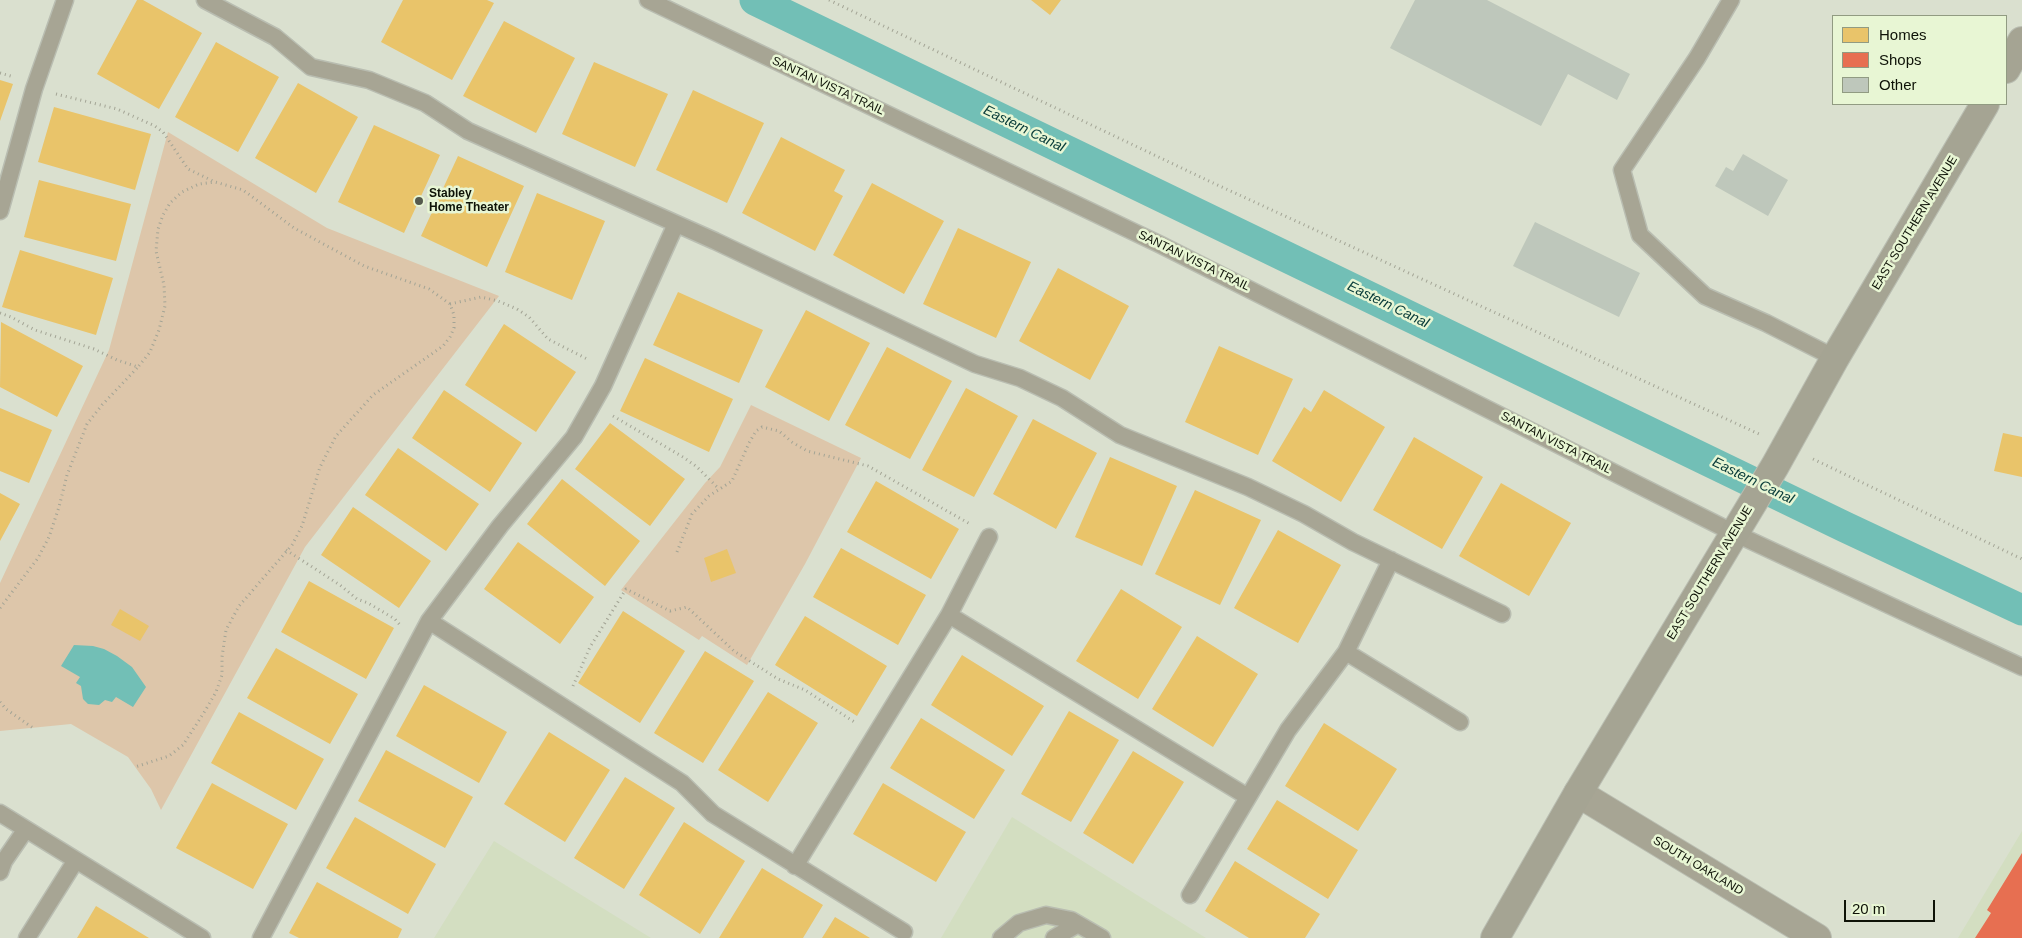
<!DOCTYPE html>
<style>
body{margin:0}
#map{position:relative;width:2022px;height:938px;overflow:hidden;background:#dae0cf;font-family:Helvetica,sans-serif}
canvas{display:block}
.legend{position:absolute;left:1832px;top:15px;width:175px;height:90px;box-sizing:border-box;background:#e8f6d4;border:1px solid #919b82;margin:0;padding:6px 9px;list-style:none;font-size:15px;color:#0e1207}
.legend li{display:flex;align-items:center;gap:10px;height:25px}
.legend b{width:25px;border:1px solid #919b82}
.scale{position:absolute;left:1844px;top:900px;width:91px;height:22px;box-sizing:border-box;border:2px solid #0e1207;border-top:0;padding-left:6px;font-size:15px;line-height:18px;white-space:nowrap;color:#0e1207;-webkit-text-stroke:4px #e8f6d4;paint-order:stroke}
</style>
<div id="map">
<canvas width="2022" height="938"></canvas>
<ul class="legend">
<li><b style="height:14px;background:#e9c46a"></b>Homes</li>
<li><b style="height:14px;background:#e76f51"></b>Shops</li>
<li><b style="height:14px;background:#bec7bb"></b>Other</li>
</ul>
<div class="scale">20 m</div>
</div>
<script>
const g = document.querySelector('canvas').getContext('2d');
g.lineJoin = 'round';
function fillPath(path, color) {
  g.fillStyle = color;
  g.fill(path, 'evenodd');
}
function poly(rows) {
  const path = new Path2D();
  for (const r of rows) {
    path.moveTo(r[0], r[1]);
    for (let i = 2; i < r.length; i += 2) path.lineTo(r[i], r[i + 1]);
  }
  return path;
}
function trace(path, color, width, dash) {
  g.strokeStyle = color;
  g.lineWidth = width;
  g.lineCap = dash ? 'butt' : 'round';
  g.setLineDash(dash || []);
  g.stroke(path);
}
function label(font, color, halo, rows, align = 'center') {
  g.font = font + ' Helvetica,sans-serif';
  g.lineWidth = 5;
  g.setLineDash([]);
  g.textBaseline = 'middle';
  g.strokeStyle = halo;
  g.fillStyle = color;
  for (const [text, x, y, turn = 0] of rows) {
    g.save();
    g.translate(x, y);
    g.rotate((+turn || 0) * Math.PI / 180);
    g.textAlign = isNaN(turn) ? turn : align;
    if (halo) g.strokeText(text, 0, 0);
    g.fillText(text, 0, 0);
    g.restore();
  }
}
const built = poly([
 [1012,817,1206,938,941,938],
 [2022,831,2022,938,1958,938],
 [494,841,651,938,434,938]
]);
const green = poly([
 [168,132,327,228,499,296,305,547,161,810,151,789,128,757,71,724,0,731,0,583,109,350],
 [751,405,861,458,805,564,747,665,702,636,699,640,621,590,705,483,720,467]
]);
const water = poly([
 [74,645,93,646,104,649,117,656,132,667,146,687,133,707,116,697,112,702,105,700,99,705,88,704,83,699,81,686,76,683,80,677,61,666]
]);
const homes = poly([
 [137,0,143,0,202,33,159,109,97,74],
 [403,0,487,0,494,3,452,80,381,42],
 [1031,0,1061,0,1050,15],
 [504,21,575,58,536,133,463,96],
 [216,42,279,77,238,152,175,117],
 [594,62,668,94,635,167,562,134],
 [0,80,13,84,0,121],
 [298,83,358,117,316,193,255,158],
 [693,90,764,123,727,203,656,170],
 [54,107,151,134,135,190,38,162],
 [374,125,440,155,404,233,338,202],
 [781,137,845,170,834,191,843,196,815,251,742,213],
 [458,156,524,186,487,267,421,236],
 [39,180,131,204,116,261,24,237],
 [872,183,944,221,904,294,833,255],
 [537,193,605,221,572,300,505,272],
 [958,228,1031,262,996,338,923,304],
 [20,250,113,278,96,335,2,307],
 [1058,268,1129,306,1090,380,1019,341],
 [678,292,763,330,739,383,653,345],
 [806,310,870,343,829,421,765,387],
 [1,322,83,366,57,417,0,387],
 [504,324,576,372,536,432,465,385],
 [1219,346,1293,379,1258,455,1185,422],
 [887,347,952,381,910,459,845,425],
 [645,358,733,399,709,452,620,411],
 [966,388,1018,416,974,497,922,470],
 [444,390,522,443,490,492,412,438],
 [1324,390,1385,427,1341,502,1272,461,1304,407,1311,412],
 [0,408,52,430,29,483,0,471],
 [1033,419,1097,453,1056,529,993,494],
 [610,423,685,479,650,526,575,469],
 [2003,433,2022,437,2022,477,1994,471],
 [1414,437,1483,477,1442,549,1373,510],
 [398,448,479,504,446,551,365,495],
 [1110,457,1177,486,1142,566,1075,537],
 [562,479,640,541,605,586,527,524],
 [876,481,959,529,931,579,847,532],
 [1501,483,1571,523,1529,596,1459,556],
 [1195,490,1261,520,1220,605,1155,574],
 [0,493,20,504,0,541],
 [353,507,431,561,399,608,321,555],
 [1278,530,1341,565,1298,643,1234,608],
 [518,542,594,597,560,644,484,589],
 [841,548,926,595,898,645,813,597],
 [727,549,736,573,711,582,704,558],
 [309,581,394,628,366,679,281,632],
 [1121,589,1182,627,1138,699,1076,661],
 [120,609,149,626,140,641,111,625],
 [623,611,685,651,640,723,578,683],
 [805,616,887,666,857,716,775,665],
 [1197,636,1258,674,1213,747,1152,709],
 [276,648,358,694,330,744,247,698],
 [705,651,754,681,703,763,654,733],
 [962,655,1044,706,1012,756,931,705],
 [424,685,507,732,479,783,396,736],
 [768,692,818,723,768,802,718,770],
 [1069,711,1119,740,1071,822,1021,794],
 [239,712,324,759,296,810,211,763],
 [921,718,1005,770,974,819,890,768],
 [1324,723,1397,769,1358,831,1285,786],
 [549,732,610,770,565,842,504,804],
 [386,750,473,797,445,848,358,801],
 [1133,751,1184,782,1133,864,1083,833],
 [625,777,675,808,624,889,574,858],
 [212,783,288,824,253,889,176,848],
 [883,783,966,832,936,882,853,834],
 [1277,800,1358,850,1328,899,1247,849],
 [355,817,436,864,408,914,326,868],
 [684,822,745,861,700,934,639,895],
 [1235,861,1320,914,1305,938,1249,938,1205,911],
 [762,868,823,905,803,938,719,938],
 [317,882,402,929,398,938,299,938,289,933],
 [96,906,149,938,77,938],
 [835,917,870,938,822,938]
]);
const shops = poly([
 [2022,853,2022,938,1975,938,1991,913,1987,910]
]);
const canal = poly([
 [755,0,1845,527,2022,610]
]);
const building = poly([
 [1415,0,1487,0,1630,74,1617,100,1568,74,1541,126,1390,48],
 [1743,154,1788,180,1768,216,1715,186,1726,167,1733,171],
 [1535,222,1640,273,1619,317,1513,266]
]);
const path = poly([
 [829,0,1211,182,1759,434],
 [0,73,14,77],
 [56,94,117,109,155,126,163,132,188,169,215,182,243,190,294,228,364,266,429,289,450,304,454,315,454,328,450,337,443,346,373,395,336,436,320,467,302,526,292,545,239,606,226,630,222,657,222,675,216,692,205,711,183,745,169,756,135,767],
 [450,304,481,297,498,301,517,309,529,317,548,339,589,360],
 [0,313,11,317,35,330,94,349,117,360,138,367,150,352,159,330,165,306,164,285,156,251,158,229,163,215,170,203,182,192,199,184,215,182],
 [613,416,683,457,697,467,719,489],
 [1813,459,2022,559],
 [286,550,340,585,357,599,368,603,395,619,400,625],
 [677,552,692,514,709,496,732,481,749,443,756,431,762,427,779,431,792,442,807,451,868,466,970,524],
 [0,608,38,558,49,537,59,507,67,475,87,424,102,405,138,367],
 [573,686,590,647,626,589,670,611,687,607,734,651,778,679,805,690,856,723],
 [0,702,6,709,33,728]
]);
const service = poly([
 [205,0,275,37,311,67,369,80,425,103,468,131,715,241,975,364,1020,378,1062,398,1120,435,1248,487,1304,514,1353,542,1502,614],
 [648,0,1159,244,1734,533,2022,667],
 [1731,0,1697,58,1622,170,1640,235,1705,296,1766,323,1835,358],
 [0,211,34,89,65,0],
 [949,615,1248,797],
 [429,621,682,783,713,814,904,932],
 [1346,652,1460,722],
 [0,813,202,938],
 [795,866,949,615,989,537],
 [0,872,4,861,26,829],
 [1190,895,1288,730,1346,652,1391,560],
 [27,938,76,860],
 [261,938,429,621,500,526,574,437,603,386,676,224],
 [1001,938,1019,923,1046,915,1071,920,1102,938],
 [1054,938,1078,924]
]);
const minor = poly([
 [1578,793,1817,938]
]);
const secondary = poly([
 [2006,69,2022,41],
 [1495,938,1578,793,1775,466,1835,358,1985,104]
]);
const markers = [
 [419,201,5,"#555a4d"]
];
const streetNames = [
 ["SANTAN VISTA TRAIL",828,86,25],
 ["EAST SOUTHERN AVENUE",1915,223,-59],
 ["SANTAN VISTA TRAIL",1194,261,26],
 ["SANTAN VISTA TRAIL",1556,443,27],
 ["EAST SOUTHERN AVENUE",1710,573,-59],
 ["SOUTH OAKLAND",1698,866,31]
];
const poiNames = [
 ["Stabley",429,194],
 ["Home Theater",429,208]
];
const waterNames = [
 ["Eastern Canal",1024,129,26],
 ["Eastern Canal",1388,305,26],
 ["Eastern Canal",1753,481,26]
];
fillPath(built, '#d3dec1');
fillPath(green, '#ddc6aa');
fillPath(water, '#72bfb6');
fillPath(homes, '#e9c46a');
fillPath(shops, '#e76f51');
trace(canal, '#72bfb6', 31);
fillPath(building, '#bec7bb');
trace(service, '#b9bdb1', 19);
trace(minor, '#b9bdb1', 30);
trace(secondary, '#b9bdb1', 30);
trace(path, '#a3a495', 3, [1, 4]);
trace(service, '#a7a594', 16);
trace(minor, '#a7a594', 28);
trace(secondary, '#a5a493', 28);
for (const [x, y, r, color] of markers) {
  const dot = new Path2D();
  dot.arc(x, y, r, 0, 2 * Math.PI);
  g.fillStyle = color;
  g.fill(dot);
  trace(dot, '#e8f6d4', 2);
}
label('12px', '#0e1207', '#e8f6d4', streetNames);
label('bold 12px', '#0e1207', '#e8f6d4', poiNames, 'left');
label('italic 14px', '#083b39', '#e8f6d4', waterNames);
</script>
